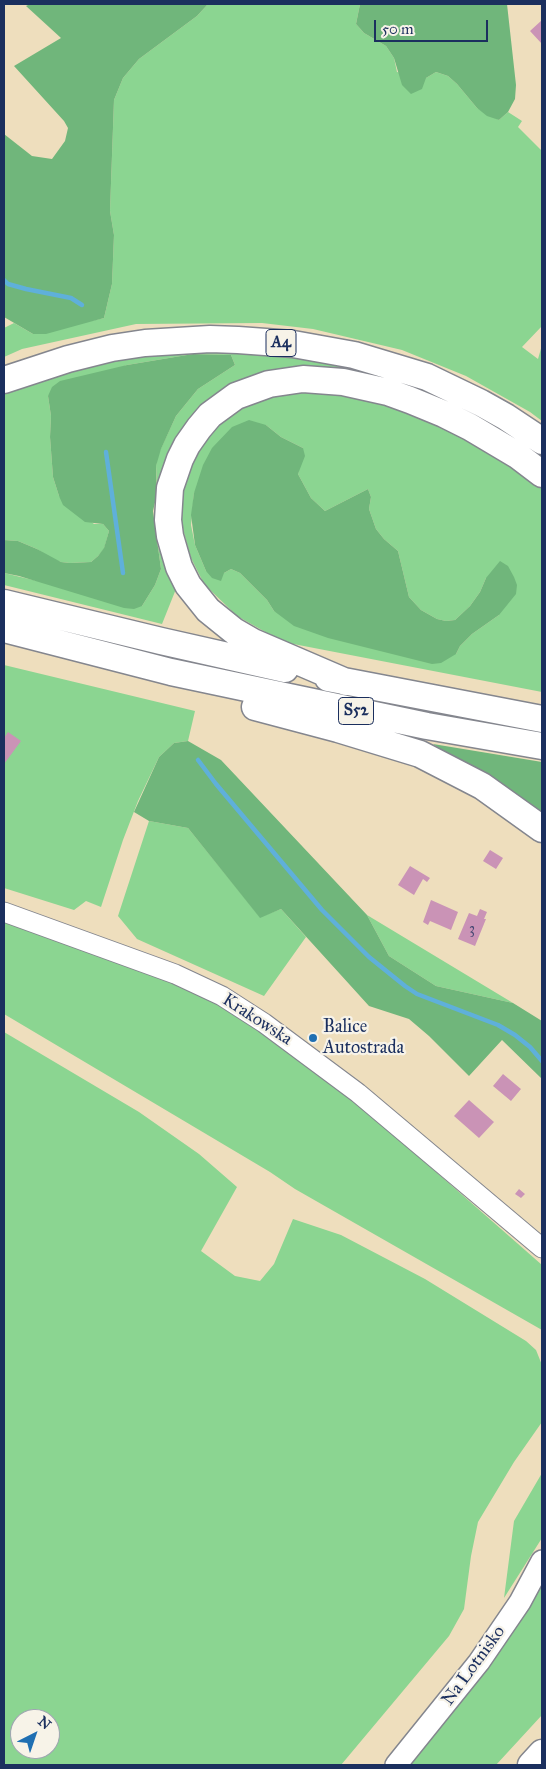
<!DOCTYPE html>
<style>
body{margin:0}
#map{position:relative;width:546px;height:1769px;overflow:hidden;background:#eedebd;font-family:"IM FELL Great Primer",serif}
canvas{display:block}
.frame{position:absolute;inset:0;border:5px solid #1b2f5e;pointer-events:none}
.north{position:absolute;left:10px;top:1709px;width:50px;height:50px;box-sizing:border-box;background:#f7f3e8;border:1px solid #9fa5b1;border-radius:50%;rotate:41deg;font-size:14px;font-weight:700;line-height:20px;text-align:center;color:#1b2f5e}
.north::after{content:'';display:block;margin:auto;width:18px;height:22px;background:#1f6fb2;clip-path:polygon(50% 0,100% 100%,50% 72%,0 100%)}
.scale{position:absolute;left:374px;top:20px;width:114px;height:22px;box-sizing:border-box;border:2px solid #1b2f5e;border-top:0;padding-left:6px;font-size:15px;line-height:18px;white-space:nowrap;color:#1b2f5e;-webkit-text-stroke:4px #f7f3e8;paint-order:stroke}
</style>
<div id="map">
<canvas width="546" height="1769"></canvas>
<div class="frame"></div>
<div class="north">N</div>
<div class="scale">50 m</div>
</div>
<script>
const g = document.querySelector('canvas').getContext('2d');
g.lineJoin = 'round';
function fillPath(path, color) {
  g.fillStyle = color;
  g.fill(path, 'evenodd');
}
function poly(rows) {
  const path = new Path2D();
  for (const r of rows) {
    path.moveTo(r[0], r[1]);
    for (let i = 2; i < r.length; i += 2) path.lineTo(r[i], r[i + 1]);
  }
  return path;
}
function trace(path, color, width, dash) {
  g.strokeStyle = color;
  g.lineWidth = width;
  g.lineCap = dash ? 'butt' : 'round';
  g.setLineDash(dash || []);
  g.stroke(path);
}
function label(font, color, halo, rows, align = 'center') {
  g.font = font + ' "IM FELL Great Primer",serif';
  g.lineWidth = 4.5;
  g.setLineDash([]);
  g.textBaseline = 'middle';
  g.strokeStyle = halo;
  g.fillStyle = color;
  for (const [text, x, y, turn = 0] of rows) {
    g.save();
    g.translate(x, y);
    g.rotate((+turn || 0) * Math.PI / 180);
    g.textAlign = isNaN(turn) ? turn : align;
    if (halo) g.strokeText(text, 0, 0);
    g.fillText(text, 0, 0);
    g.restore();
  }
}
const green = poly([
 [208,4,360,4,356,24,364,33,386,46,394,58,397,72,426,78,436,72,448,76,457,84,477,108,499,120,508,112,522,121,518,127,542,151,542,326,522,347,538,359,542,345,542,421,530,412,466,376,402,350,313,329,262,323,136,324,22,349,4,357,4,328,14,323,33,334,104,318,112,284,114,235,110,211,114,100,123,78,139,59,197,16],
 [178,347,285,349,409,380,542,450,542,460,498,428,447,404,242,381,157,485,156,466,157,457,176,416,198,389,235,365,231,355,193,354,127,365,48,396,51,416,50,437,53,477,59,496,94,524,103,524,109,531,104,549,98,556,91,562,70,563,61,562,52,559,37,549,18,541,4,540,4,391,49,374],
 [303,388,352,392,457,430,542,484,542,692,283,642,237,616,204,584,191,558,181,522,185,475,197,445,222,418,262,395],
 [266,425,281,437,303,448,298,474,311,498,325,511,368,489,371,497,369,509,376,529,384,539,398,551,409,597,421,610,437,619,446,621,455,620,470,606,480,592,486,578,499,615,472,634,460,646,456,654,274,611,267,600,240,573,231,569,224,573,206,571,195,545,191,525,194,493],
 [158,547,176,589,162,624,4,585,4,573,142,606,155,585,161,569],
 [4,665,195,711,188,741,174,743,159,757,138,801,123,840,101,907,86,901,74,910,4,888],
 [149,821,188,828,260,917,281,909,306,937,264,996,137,939,118,916],
 [367,915,513,1003,436,986,389,956],
 [4,919,167,981,216,1001,281,1041,336,1084,542,1265,542,1330,295,1189,270,1172,4,1014],
 [4,1032,139,1112,199,1154,237,1187,201,1251,235,1276,260,1281,274,1264,293,1219,341,1235,425,1279,526,1341,536,1350,542,1365,542,1422,514,1462,478,1522,471,1556,464,1609,449,1636,341,1765,4,1765],
 [20,1719,50,1719,50,1749,20,1749],
 [542,1473,542,1538,504,1598,514,1521],
 [542,1575,542,1715,496,1765,408,1765]
]);
const forest = poly([
 [30,4,208,4,197,16,139,59,123,78,114,100,110,211,114,235,112,284,104,318,46,334,33,334,4,317,4,134,32,156,52,159,65,141,68,128,64,121,14,66,61,38,26,6],
 [360,4,507,4,516,85,515,99,508,112,499,120,487,116,477,108,457,84,448,76,436,72,426,78,422,89,411,94,402,85,394,58,386,46,364,33,356,24],
 [193,354,231,355,235,365,198,389,176,416,161,449,156,466,157,494,153,511,161,569,155,585,142,606,134,609,124,608,19,576,4,573,4,540,18,541,37,549,61,562,70,563,91,562,98,556,104,548,109,531,103,524,85,522,63,505,59,496,53,477,50,437,51,416,48,396,52,387,60,381,127,365],
 [249,420,266,425,281,437,303,448,305,456,298,474,311,498,325,511,368,489,371,497,369,509,376,529,384,539,398,551,409,597,421,610,437,619,446,621,455,620,470,606,480,592,486,578,500,561,508,566,514,577,517,585,516,594,499,615,472,634,460,646,456,654,441,663,432,664,328,638,294,626,274,611,267,600,240,573,231,569,224,573,221,581,212,578,206,571,195,545,191,515,194,493,203,465,212,448,232,427],
 [188,741,221,760,367,915,389,956,436,986,513,1003,542,1021,542,1079,502,1040,469,1076,429,1036,409,1019,369,1006,281,909,260,918,188,828,149,821,134,812,159,757,174,743],
 [433,744,542,762,542,816,444,752]
]);
const stream = poly([
 [4,280,8,284,26,289,71,298,82,305],
 [106,452,123,573],
 [198,760,216,784,322,910,369,957,405,986,417,994,498,1025,515,1035,530,1047,542,1061]
]);
const building = poly([
 [542,20,542,44,530,31],
 [8,732,21,741,4,764,4,738],
 [490,850,503,858,496,869,483,861],
 [410,866,430,878,427,882,423,879,414,895,398,885],
 [431,900,458,912,451,930,430,921,428,925,423,922],
 [480,909,487,912,484,919,486,919,475,946,458,939,469,913,477,916],
 [503,1074,521,1089,511,1101,493,1086],
 [469,1100,494,1122,479,1138,454,1116],
 [519,1189,525,1194,521,1198,515,1194]
]);
const tertiary = poly([
 [4,912,175,974,222,996,264,1023,358,1093,542,1248]
]);
const secondary = poly([
 [396,1765,479,1662,520,1602,542,1561]
]);
const motorway = poly([
 [4,380,68,359,112,348,145,343,210,339,238,340,293,344,354,355,427,377,481,403,506,417,542,441],
 [4,603,161,641,285,669],
 [4,629,171,672,289,697,427,726,542,746],
 [328,678,542,719],
 [346,682,253,642,234,631,208,610,188,585,179,567,170,536,168,520,170,488,180,459,187,445,199,428,210,415,236,396,269,384,303,379,343,382,388,392,410,400,444,414,470,427,517,455,542,474],
 [255,707,338,729,420,754,482,786,542,829],
 [531,1765,542,1753]
]);
const markers = [
 [313,1038,5,"#1f6fb2"]
];
const numberNames = [
 ["3",472,929]
];
const shields = [
 [281,343,30],
 [356,711,35]
];
const shieldNames = [
 ["A4",281,343],
 ["S52",356,711]
];
const streetNames = [
 ["Krakowska",257,1020,33],
 ["Na Lotnisko",474,1666,-54]
];
const poiNames = [
 ["Balice",323,1028],
 ["Autostrada",323,1049]
];
fillPath(green, '#8bd591');
fillPath(forest, '#70b67b');
trace(stream, '#5fb0da', 4.5);
fillPath(building, '#ca93b6');
trace(tertiary, '#84868e', 21);
trace(secondary, '#84868e', 24);
trace(motorway, '#84868e', 29);
trace(tertiary, '#fff', 19);
trace(secondary, '#fff', 21);
trace(motorway, '#fff', 26);
for (const [x, y, r, color] of markers) {
  const dot = new Path2D();
  dot.arc(x, y, r, 0, 2 * Math.PI);
  g.fillStyle = color;
  g.fill(dot);
  trace(dot, '#f7f3e8', 2);
}
label('15px', '#474874', null, numberNames);
for (const [x, y, w] of shields) {
  const box = new Path2D();
  box.roundRect(x - w / 2, y - 13.5, w, 27, 4);
  g.fillStyle = '#f7f3e8';
  g.fill(box);
  trace(box, '#1b2f5e', 1);
}
label('bold 16px', '#1b2f5e', null, shieldNames);
label('18px', '#1b2f5e', '#f7f3e8', streetNames);
label('18px', '#1b2f5e', '#f7f3e8', poiNames, 'left');
</script>
